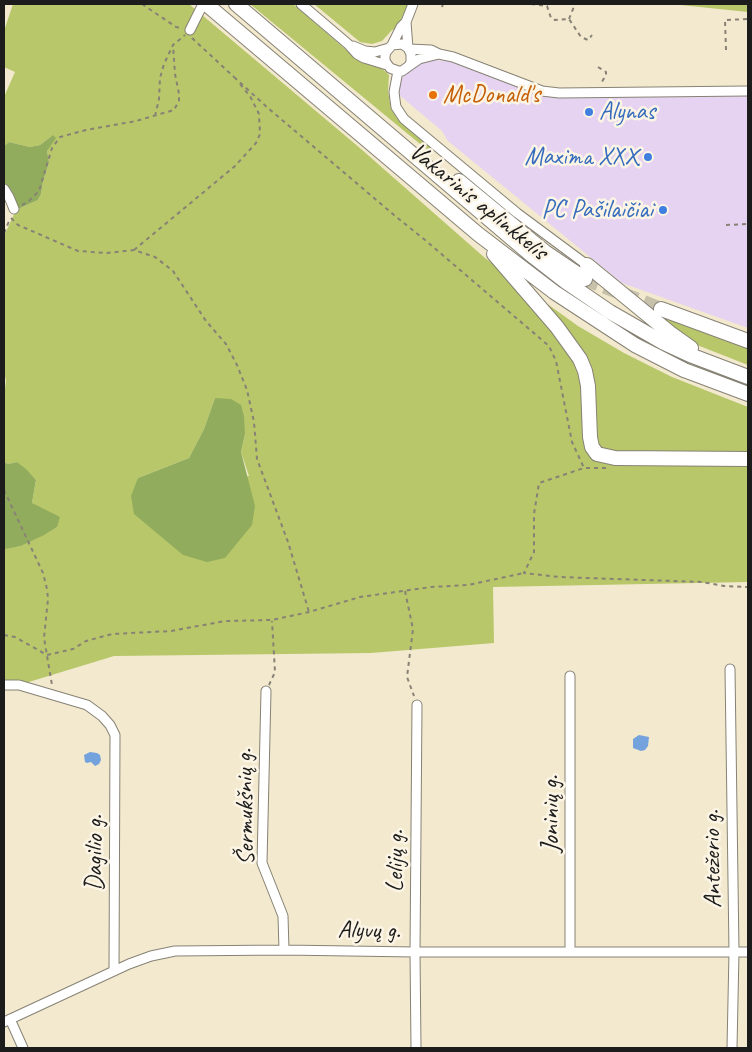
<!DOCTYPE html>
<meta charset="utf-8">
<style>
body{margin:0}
#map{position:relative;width:752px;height:1052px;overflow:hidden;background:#f2e9ce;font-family:Caveat,sans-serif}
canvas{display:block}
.frame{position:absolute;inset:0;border:5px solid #1c1c1c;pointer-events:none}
</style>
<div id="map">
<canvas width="752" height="1052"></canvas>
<div class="frame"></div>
</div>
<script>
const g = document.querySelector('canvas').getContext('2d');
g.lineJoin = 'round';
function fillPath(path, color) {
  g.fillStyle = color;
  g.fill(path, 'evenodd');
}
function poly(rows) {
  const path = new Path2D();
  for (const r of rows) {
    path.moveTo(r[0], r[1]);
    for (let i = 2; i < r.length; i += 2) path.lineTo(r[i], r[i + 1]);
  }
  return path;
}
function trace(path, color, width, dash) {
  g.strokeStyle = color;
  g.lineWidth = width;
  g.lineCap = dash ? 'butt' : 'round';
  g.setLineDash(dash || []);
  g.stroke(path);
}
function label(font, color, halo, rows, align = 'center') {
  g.font = font + ' Caveat,sans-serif';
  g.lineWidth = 5;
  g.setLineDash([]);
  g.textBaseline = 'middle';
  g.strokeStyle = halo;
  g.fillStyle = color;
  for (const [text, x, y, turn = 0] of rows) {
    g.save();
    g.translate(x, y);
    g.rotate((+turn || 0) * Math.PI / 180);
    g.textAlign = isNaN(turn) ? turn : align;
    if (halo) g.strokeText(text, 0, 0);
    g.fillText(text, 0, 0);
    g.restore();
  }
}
const built = poly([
 [434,60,452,61,538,93,554,98,748,96,748,328,622,283,448,141,442,131,398,94,400,81,406,73,419,62]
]);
const green = poly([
 [13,4,189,4,361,149,485,258,539,298,578,326,624,353,672,377,748,407,748,582,493,587,494,643,371,653,114,656,19,685,4,685,4,548,21,546,57,527,32,503,36,480,17,462,8,464,4,462,4,397,6,381,4,371,4,236,16,210,38,200,41,194,43,182,49,162,47,151,53,135,40,145,30,147,9,142,4,146,4,97,15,72,4,67,4,31],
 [215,398,245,434,241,452,249,476,138,478,189,458,204,429],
 [250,4,293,4,352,55,379,66,386,72,389,75,388,91,391,109,397,118,434,149,431,153],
 [314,4,408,4,397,29,392,30,382,41,372,44,360,42],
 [671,4,748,4,748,12],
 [659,315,748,347,748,365,697,345]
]);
const forest = poly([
 [53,135,56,138,47,151,49,162,43,182,41,194,38,200,16,210,4,198,4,146,9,142,30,147,40,145],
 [215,398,231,399,241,405,244,416,245,434,241,452,255,506,252,525,225,558,207,562,183,555,134,514,131,496,138,478,189,458,204,429],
 [4,462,8,464,17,462,26,469,36,480,32,503,60,517,57,527,44,535,21,546,5,549]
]);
const water = poly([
 [639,735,649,737,648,746,645,750,641,751,633,748,633,739],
 [90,752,97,753,100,755,101,760,99,764,95,766,91,762,87,763,85,762,84,755]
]);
const trunkTunnel = poly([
 [585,279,661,309]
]);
const path = poly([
 [142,4,176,27,183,28],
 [531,4,547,6,551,18,555,20,569,19,581,37,588,40,592,35],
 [442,7,443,4],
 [569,19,575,4],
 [192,38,234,77],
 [726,50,725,20,748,19],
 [598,67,606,72,606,75,600,85],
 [234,77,268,108,394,215,425,240,549,346,556,361,572,442,584,468],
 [155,116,159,99,160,78,164,64,173,45,185,35],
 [22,205,28,202,39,191,52,148,60,137,86,130,136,121,174,110,179,101,179,94,175,74,173,45],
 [11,218,18,225,78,251,107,253,134,250,155,257,173,271,206,321,226,344,237,365,247,390,254,422,257,459,288,542,309,612],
 [726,225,748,224],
 [4,233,10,219],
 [134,250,235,166,256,143,260,134,259,114,250,96,239,83],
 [606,468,584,468,539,483,534,514,534,552,524,573,559,577,702,582,724,586,748,587],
 [4,490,43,573,47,589,48,599,44,638,52,685],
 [405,591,413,629,407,677,414,696],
 [4,635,15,637,47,655,73,649,86,641,112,634,171,631,225,621,272,620,309,612,360,597,431,587,468,585,524,573],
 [269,685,275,672,272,621]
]);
const minor = poly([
 [301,4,348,44,357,54,364,58,387,65],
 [406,22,408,48],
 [190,30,203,4],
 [392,45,402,44,408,48,411,54,411,62,409,66,402,71,398,71,390,68,385,61,385,56,386,52,392,45,401,27,406,22,413,4],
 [353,46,365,51,375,52,389,48],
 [409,49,431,50,439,54,453,57,542,91,559,93,748,91],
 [409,66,419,59,439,54],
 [398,71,394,92,395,100,396,107,404,119,517,213,587,265],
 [4,189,9,197,14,209],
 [730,669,734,952,732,1048],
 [4,685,19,685,87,705,102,716,110,725,115,735,114,971],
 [266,691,262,863,283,916,284,950],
 [570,952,570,676],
 [10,1019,23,1048],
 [4,1022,129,964,151,956,175,951,284,950,415,952,748,952],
 [416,1048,415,952,417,705]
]);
const trunk = poly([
 [206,4,478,234,554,292,635,345,684,370,748,394],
 [236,4,530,254,566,282,610,312,664,343,690,355,748,377],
 [459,181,545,252,585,279],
 [494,254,557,327,580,359,585,371,588,386,590,437,592,447,597,454,615,458,748,459],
 [587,265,670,333,691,348],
 [661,309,748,341]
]);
const markers = [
 [433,95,5,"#e8710a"],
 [589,112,5,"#3f7fe0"],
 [648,157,5,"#3f7fe0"],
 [663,210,5,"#3f7fe0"]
];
const foodNames = [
 ["McDonald's",443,95]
];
const shopNames = [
 ["Alynas",599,112,"left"],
 ["Maxima XXX",638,157],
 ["PC Pašilaičiai",653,210]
];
const streetNames = [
 ["Vakarinis aplinkkelis",478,202,39],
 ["Šermukšnių g.",246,807,-91],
 ["Joninių g.",551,814,-90],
 ["Dagilio g.",95,853,-90],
 ["Antežerio g.",713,859,-91],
 ["Lelijų g.",396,861,-89],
 ["Alyvų g.",369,931,1]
];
fillPath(built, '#e5d3f1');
fillPath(green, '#b8c769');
fillPath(forest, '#92ac5d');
fillPath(water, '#73a2dc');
trace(trunkTunnel, '#c7c0aa', 14, [14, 7]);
trace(minor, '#878275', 11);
trace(trunk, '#878275', 16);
trace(path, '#878275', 2, [4, 4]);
trace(minor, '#fff', 9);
trace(trunk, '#fff', 14);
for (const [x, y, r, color] of markers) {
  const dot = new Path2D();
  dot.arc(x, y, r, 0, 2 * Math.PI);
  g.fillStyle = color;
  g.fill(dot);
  trace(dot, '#fcf5e5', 2);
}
label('25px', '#c56008', '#fcf5e5', foodNames, 'left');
label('25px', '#366cbe', '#fcf5e5', shopNames, 'right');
label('25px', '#1c1c1c', '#fcf5e5', streetNames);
</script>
